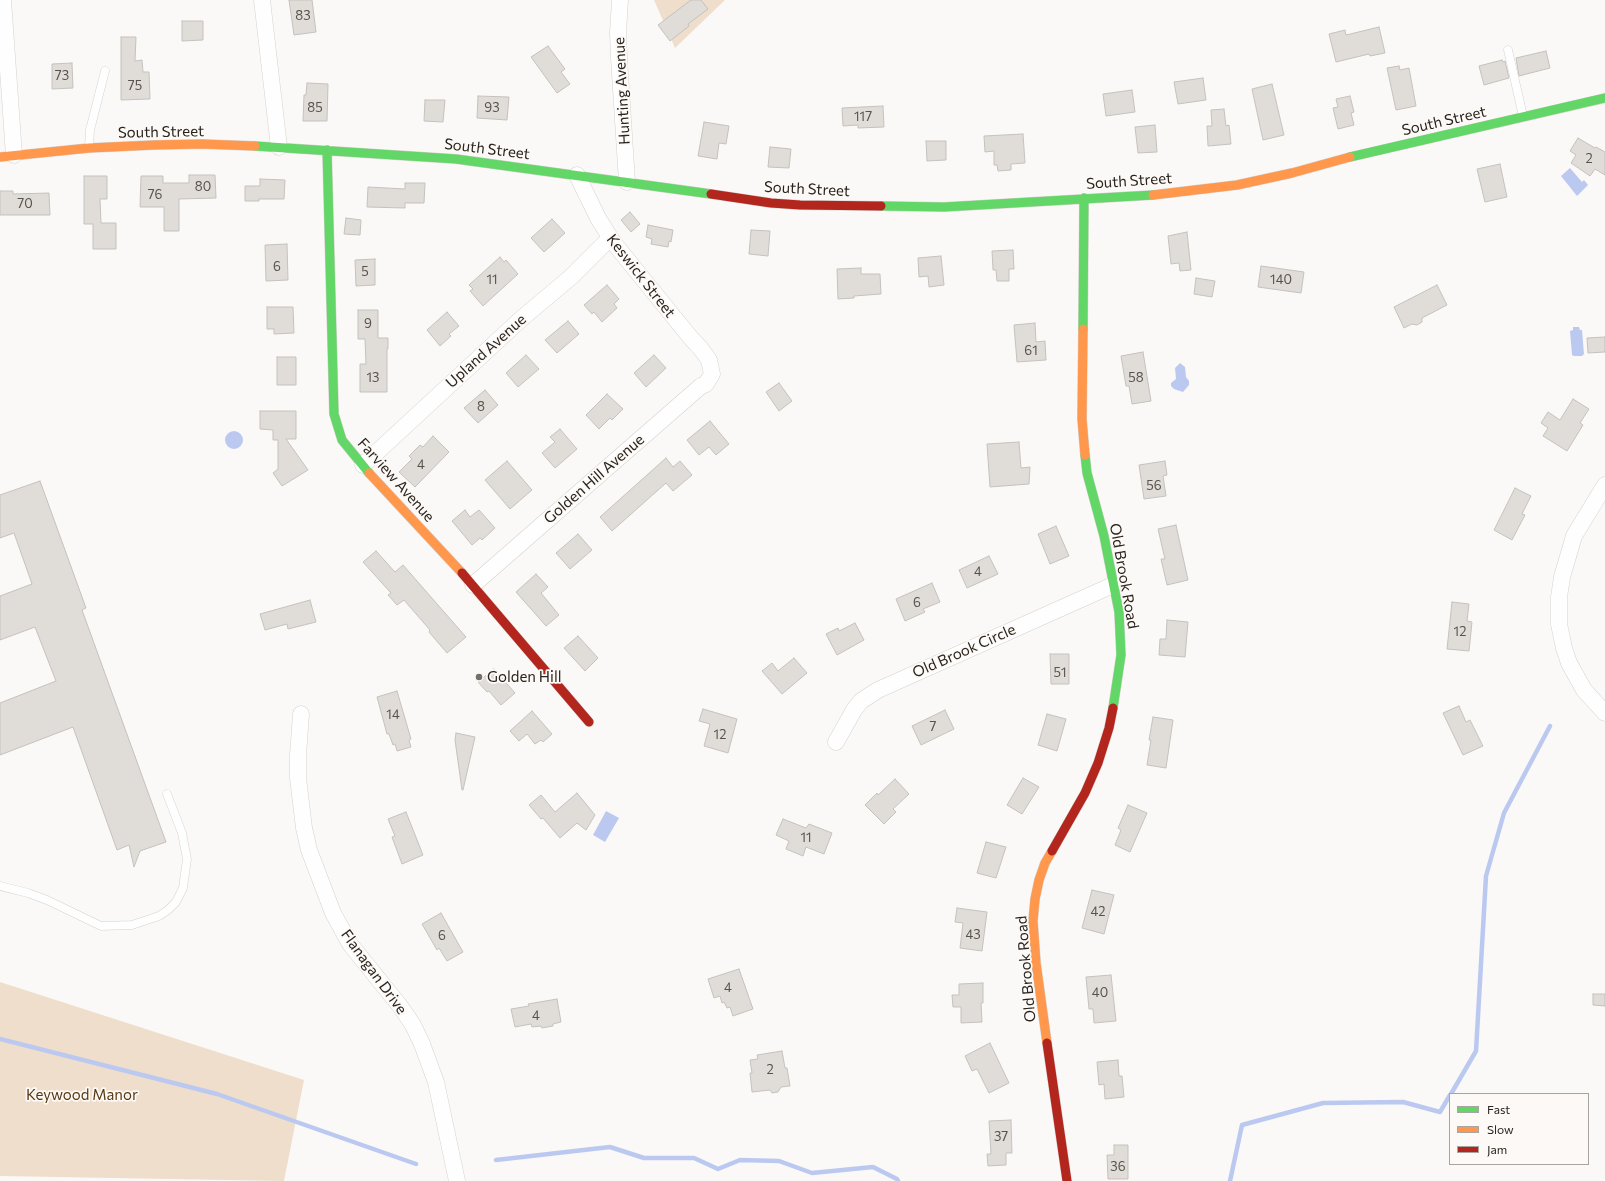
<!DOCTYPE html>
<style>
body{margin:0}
#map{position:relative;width:1605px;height:1181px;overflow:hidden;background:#fbf9f7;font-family:Commissioner,sans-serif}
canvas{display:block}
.legend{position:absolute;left:1449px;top:1093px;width:140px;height:72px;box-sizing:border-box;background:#fcf9f6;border:1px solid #a8a4a0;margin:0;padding:5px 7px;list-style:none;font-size:12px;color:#2a241e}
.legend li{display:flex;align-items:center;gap:8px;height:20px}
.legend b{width:20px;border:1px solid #a8a4a0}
</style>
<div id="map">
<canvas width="1605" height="1181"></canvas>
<ul class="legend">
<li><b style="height:5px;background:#63d668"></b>Fast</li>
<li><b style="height:5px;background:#ff974d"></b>Slow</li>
<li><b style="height:5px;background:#b3261e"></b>Jam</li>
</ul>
</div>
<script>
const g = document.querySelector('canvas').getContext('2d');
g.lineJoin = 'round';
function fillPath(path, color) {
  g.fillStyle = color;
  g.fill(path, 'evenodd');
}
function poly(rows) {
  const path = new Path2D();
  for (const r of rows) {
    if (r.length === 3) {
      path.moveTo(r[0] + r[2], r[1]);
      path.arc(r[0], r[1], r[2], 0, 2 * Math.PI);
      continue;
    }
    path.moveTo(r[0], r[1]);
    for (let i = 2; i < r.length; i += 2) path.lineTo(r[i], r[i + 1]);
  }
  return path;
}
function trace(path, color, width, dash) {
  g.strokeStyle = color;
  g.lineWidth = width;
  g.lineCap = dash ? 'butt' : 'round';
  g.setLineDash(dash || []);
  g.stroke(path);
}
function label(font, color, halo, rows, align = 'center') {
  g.font = font + ' Commissioner,sans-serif';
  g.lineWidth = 3.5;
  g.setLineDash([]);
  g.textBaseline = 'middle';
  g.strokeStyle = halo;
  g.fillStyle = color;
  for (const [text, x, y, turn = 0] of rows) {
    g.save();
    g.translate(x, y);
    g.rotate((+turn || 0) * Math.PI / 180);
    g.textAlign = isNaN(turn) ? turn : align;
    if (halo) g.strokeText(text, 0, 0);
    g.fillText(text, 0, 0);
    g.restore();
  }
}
const green = poly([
 [654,0,725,0,675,48],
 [0,982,304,1080,284,1181,0,1176]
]);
const water = poly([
 [1570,168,1582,182,1584,180,1588,185,1577,196,1561,176],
 [1573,327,1579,327,1580,330,1582,330,1584,354,1582,356,1574,356,1572,355,1570,331,1573,330],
 [1180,363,1185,367,1186,377,1189,381,1189,385,1183,392,1174,389,1171,386,1171,383,1176,379,1175,368],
 [234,440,9],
 [606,811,619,818,605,842,593,835]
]);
const stream = poly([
 [0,1039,217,1094,416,1164],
 [1451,1094,1476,1051,1486,876,1504,813,1550,726],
 [496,1160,610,1147,644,1158,694,1158,718,1169,740,1160,779,1161,812,1173,873,1167,897,1179,898,1181],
 [1230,1181,1242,1125,1323,1103,1403,1102,1440,1112,1450,1095]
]);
const building = poly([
 [289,0,312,0,316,32,294,35,289,0],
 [691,0,701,0,708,9,688,24,689,26,670,41,658,25,691,0],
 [182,21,203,21,203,40,182,41,182,21],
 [1379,27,1385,53,1370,56,1369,54,1336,62,1329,34,1345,30,1346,35,1379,27],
 [121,37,136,37,135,61,142,60,143,72,149,72,150,99,121,100,121,37],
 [548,46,565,69,561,72,570,84,557,93,531,57,548,46],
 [1546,51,1550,68,1519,76,1516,58,1546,51],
 [1502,60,1503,62,1505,61,1509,78,1484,85,1479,66,1502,60],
 [72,63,73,88,52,89,52,64,72,63],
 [1399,66,1400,70,1409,68,1416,106,1396,110,1387,68,1399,66],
 [1203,78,1206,100,1178,104,1174,82,1203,78],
 [307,83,328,84,327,121,303,121,304,95,306,95,307,83],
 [1272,84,1284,135,1263,140,1252,89,1272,84],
 [1132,90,1135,112,1106,116,1103,94,1132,90],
 [478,96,509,97,507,120,477,118,478,96],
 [1350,96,1354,112,1351,113,1354,125,1338,129,1333,108,1338,107,1336,99,1350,96],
 [425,100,445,100,443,122,424,121,425,100],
 [883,106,884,127,858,128,858,125,843,126,842,108,883,106],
 [1224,109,1226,126,1229,125,1231,144,1208,146,1207,126,1212,126,1211,110,1224,109],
 [704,122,729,126,726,144,719,143,717,159,698,156,704,122],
 [1155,125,1157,152,1138,153,1135,127,1155,125],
 [1023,134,1025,163,1011,164,1011,170,998,171,997,165,994,165,994,151,985,152,984,136,1023,134],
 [1578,138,1595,148,1596,147,1605,152,1605,175,1595,169,1590,176,1571,163,1576,155,1570,151,1578,138],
 [926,141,946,141,946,160,927,161,926,141],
 [770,147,791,149,789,168,768,167,770,147],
 [1500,164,1507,197,1485,202,1477,169,1500,164],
 [189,175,215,175,216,198,179,199,179,231,164,231,164,207,140,207,141,176,163,176,163,183,189,183,189,175],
 [84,176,107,176,107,199,100,199,101,223,116,223,116,249,93,249,93,224,84,224,84,176],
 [260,179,285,180,284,199,259,199,259,201,245,201,245,186,260,186,260,179],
 [405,183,425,183,424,203,405,203,405,208,367,207,368,187,405,189,405,183],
 [0,191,13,191,13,194,49,193,50,215,0,215,0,191],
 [630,212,640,224,631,232,621,220,630,212],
 [346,218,361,220,360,235,344,234,346,218],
 [552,219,565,233,544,252,531,238,552,219],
 [648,225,673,230,671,242,669,241,668,247,651,244,652,239,646,237,648,225],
 [751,230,770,231,768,256,749,254,751,230],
 [1187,232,1191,270,1180,271,1179,263,1171,264,1168,236,1187,232],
 [287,244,288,280,266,281,265,245,287,244],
 [1013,250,1014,269,1009,269,1009,281,997,281,996,270,993,270,992,251,1013,250],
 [941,256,944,285,929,287,928,276,919,277,918,258,941,256],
 [500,257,504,262,506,260,518,274,483,306,470,291,473,289,469,285,500,257],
 [375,259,375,285,356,286,355,260,375,259],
 [1261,266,1304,272,1301,293,1258,287,1261,266],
 [861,268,861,274,880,274,881,294,854,296,854,298,838,299,837,269,861,268],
 [1196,278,1215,281,1212,297,1194,294,1196,278],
 [607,285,619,299,614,304,617,308,602,322,594,312,592,314,584,305,607,285],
 [1437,285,1447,305,1422,318,1422,322,1417,325,1412,324,1404,328,1394,307,1437,285],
 [267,307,293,307,294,333,274,334,274,329,267,329,267,307],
 [358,310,378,310,378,338,388,338,388,349,387,349,387,392,360,392,360,364,366,364,365,339,358,339,358,310],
 [447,312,459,326,449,334,451,336,440,346,427,330,447,312],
 [568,321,579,334,557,353,545,340,568,321],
 [1035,323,1036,342,1045,341,1046,360,1017,362,1014,325,1035,323],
 [1605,337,1605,352,1588,353,1587,338,1605,337],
 [1143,352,1151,401,1132,404,1129,386,1126,386,1121,356,1143,352],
 [526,355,539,369,518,387,506,373,526,355],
 [654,355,666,368,646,387,634,373,654,355],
 [277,357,296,357,296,385,277,385,277,357],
 [779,383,792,401,779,411,766,392,779,383],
 [485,390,498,405,478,423,464,408,485,390],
 [607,394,623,409,612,420,610,418,599,429,586,415,607,394],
 [1573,399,1589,409,1580,423,1583,425,1567,451,1543,436,1548,428,1541,423,1548,412,1560,420,1573,399],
 [260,411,296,411,296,439,286,439,308,470,282,486,273,473,278,469,278,440,273,440,273,430,260,429,260,411],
 [710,421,729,444,716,455,709,447,699,455,687,440,710,421],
 [560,429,577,449,555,468,542,453,555,442,550,437,560,429],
 [433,436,449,452,415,487,399,472,412,459,409,456,420,445,423,447,433,436],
 [1019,442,1021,468,1030,467,1029,484,990,487,987,444,1019,442],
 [666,458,673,467,680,461,692,475,673,491,666,483,612,531,600,517,666,458],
 [507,461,532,490,510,509,485,480,507,461],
 [1165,461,1167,475,1163,476,1166,496,1144,499,1139,465,1165,461],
 [40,481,86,608,82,610,166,842,140,851,134,867,129,845,117,850,73,727,0,755,0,703,56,681,35,627,0,640,0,596,32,584,14,533,0,538,0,495,40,481],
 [1515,488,1531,496,1522,514,1525,515,1512,540,1494,530,1515,488],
 [465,510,470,517,479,510,495,528,482,540,480,538,472,545,452,521,465,510],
 [1176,525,1188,580,1167,585,1161,559,1165,559,1158,529,1176,525],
 [1056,526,1069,556,1050,564,1038,534,1056,526],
 [578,534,592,550,570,569,556,553,578,534],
 [376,551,395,572,403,565,466,637,447,653,429,632,430,630,404,600,397,605,388,595,391,593,363,562,376,551],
 [989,556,998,574,967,588,959,570,989,556],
 [536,574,548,587,541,593,559,615,546,626,516,592,536,574],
 [932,583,940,602,923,609,925,612,905,621,896,599,932,583],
 [310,600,316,622,288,629,287,624,265,630,260,614,310,600],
 [1452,602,1469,604,1467,621,1472,622,1469,651,1447,649,1452,602],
 [1167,620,1188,622,1185,657,1159,655,1160,639,1166,639,1167,620],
 [855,623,864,640,837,655,826,634,838,628,839,631,855,623],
 [578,636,598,658,585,671,564,648,578,636],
 [1050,654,1069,654,1069,684,1051,684,1050,654],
 [794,658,807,673,782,694,762,671,772,663,778,671,794,658],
 [494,669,515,693,501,705,489,691,487,692,478,682,494,669],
 [397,691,411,739,409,740,411,747,397,751,395,744,393,745,389,734,387,734,377,697,397,691],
 [1459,706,1466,722,1470,720,1483,746,1463,755,1443,713,1459,706],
 [703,709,737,719,728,753,704,746,710,724,699,721,703,709],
 [945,710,954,729,921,745,912,726,945,710],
 [532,711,552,734,543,742,541,740,535,744,527,734,519,741,510,731,532,711],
 [1047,714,1066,719,1057,751,1038,745,1047,714],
 [1153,717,1173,720,1166,768,1147,765,1151,740,1149,740,1153,717],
 [456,733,475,737,463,790,462,790,455,740,456,733],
 [1023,778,1039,787,1022,814,1007,805,1023,778],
 [895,779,909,794,893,809,896,812,884,824,865,805,877,793,878,795,895,779],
 [577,793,595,815,586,830,577,823,560,838,543,818,541,819,529,805,541,795,555,812,577,793],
 [1128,805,1147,813,1130,852,1115,845,1121,830,1118,828,1128,805],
 [406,812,423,855,402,864,392,837,395,836,388,819,406,812],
 [783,819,806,828,809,824,832,833,824,854,806,847,803,856,786,849,789,841,776,835,783,819],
 [986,842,1006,847,996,878,977,873,986,842],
 [1092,890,1114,895,1104,934,1082,928,1092,890],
 [957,908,987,912,982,951,960,948,963,923,955,922,957,908],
 [441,913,463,952,447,961,439,948,437,950,422,924,441,913],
 [739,969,753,1009,733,1016,730,1007,727,1008,724,1002,722,1003,720,996,714,998,708,979,739,969],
 [1111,975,1116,1021,1094,1023,1093,1009,1089,1009,1086,977,1111,975],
 [983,983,983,1003,981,1003,982,1022,961,1023,961,1007,953,1007,952,995,959,995,959,984,983,983],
 [1593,994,1605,994,1605,1006,1593,1005,1593,994],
 [557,999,561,1022,553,1024,553,1026,542,1028,541,1026,532,1027,531,1024,515,1027,511,1009,529,1006,528,1004,557,999],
 [990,1043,1009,1083,989,1093,977,1069,972,1071,965,1056,990,1043],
 [782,1051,785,1068,787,1068,790,1086,781,1087,778,1092,772,1093,770,1090,752,1092,750,1073,752,1073,750,1060,758,1059,757,1055,782,1051],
 [1118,1060,1119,1076,1122,1076,1124,1097,1105,1099,1104,1084,1099,1085,1097,1062,1118,1060],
 [1011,1120,1012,1153,1006,1153,1006,1165,988,1166,987,1154,991,1154,989,1121,1011,1120],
 [1114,1145,1128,1145,1128,1179,1108,1179,1107,1155,1114,1155,1114,1145]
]);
const lane = poly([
 [1508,50,1523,116],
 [89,147,90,130,105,71],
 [0,886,28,893,47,900,101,926,132,925,159,916,168,910,176,902,183,888,187,859,182,833,167,794]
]);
const street = poly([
 [3,0,14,155],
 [262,0,279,147],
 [620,0,618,33,619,58,627,182],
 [363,465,521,319,571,277,610,238],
 [1605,485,1574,536,1562,577,1559,597,1559,624,1564,648,1569,663,1584,690,1605,713],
 [473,585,701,386,706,384,712,374,709,360,701,349,690,337,613,242,598,218,577,175],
 [301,714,298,755,298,778,304,828,309,850,333,913,350,944,400,1006,413,1025,422,1044,436,1082,457,1181],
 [836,742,854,710,861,701,878,690,1113,585]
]);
const fast = poly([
 [255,146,456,159,711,194],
 [327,150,334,414,342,440,369,473],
 [1350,157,1605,98],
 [881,206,944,207,1153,195],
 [1083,329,1084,198],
 [1085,455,1087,473,1104,536,1119,612,1121,655,1113,708]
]);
const slow = poly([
 [0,157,89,148,154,145,202,144,255,146],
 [1153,195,1237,185,1292,173,1350,157],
 [1083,329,1082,419,1085,455],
 [369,473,462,573],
 [1047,1043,1036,963,1033,921,1035,899,1039,880,1045,863,1052,851]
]);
const jam = poly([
 [711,194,771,203,800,205,881,206],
 [462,573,589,722],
 [1052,851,1085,793,1098,763,1109,728,1113,708],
 [1047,1043,1067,1181]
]);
const markers = [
 [479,677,4,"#736f6a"]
];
const numberNames = [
 ["83",303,16],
 ["73",62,76],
 ["75",135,86],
 ["85",315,108],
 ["93",492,108],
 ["117",863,117],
 ["2",1589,159],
 ["80",203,187],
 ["76",155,195],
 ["70",25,204],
 ["6",277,267],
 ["5",365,272],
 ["11",492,280],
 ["140",1281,280],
 ["9",368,324],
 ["61",1031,351],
 ["13",373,378],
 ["58",1136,378],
 ["8",481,407],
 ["4",421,465],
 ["56",1154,486],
 ["4",978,572],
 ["6",917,603],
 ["12",1460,632],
 ["51",1060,673],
 ["14",393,715],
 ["7",933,727],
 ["12",720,735],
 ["11",806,838],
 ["42",1098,912],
 ["43",973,935],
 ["6",442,936],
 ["4",728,988],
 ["40",1100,993],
 ["4",536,1016],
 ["2",770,1070],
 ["37",1001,1137],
 ["36",1118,1167]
];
const streetNames = [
 ["Hunting Avenue",622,91,-93],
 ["South Street",1444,121,-13],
 ["South Street",161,132,-1],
 ["South Street",487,149,7],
 ["South Street",1129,181,-4],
 ["South Street",807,189,3],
 ["Keswick Street",641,276,52],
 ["Upland Avenue",486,351,-42],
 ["Golden Hill Avenue",594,479,-41],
 ["Farview Avenue",396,480,48],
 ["Old Brook Road",1124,576,80],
 ["Old Brook Circle",964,651,-24],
 ["Old Brook Road",1026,969,-95],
 ["Flanagan Drive",374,972,54]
];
const poiNames = [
 ["Golden Hill",487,677]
];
const parkNames = [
 ["Keywood Manor",82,1095]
];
fillPath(green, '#efdecb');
fillPath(water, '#bbc9f1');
trace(stream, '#bbc9f1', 4.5);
fillPath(building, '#e0dcd8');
trace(building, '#c5c1be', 1);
trace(lane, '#d5d1cd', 9);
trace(street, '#d5d1cd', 17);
trace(fast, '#d5d1cd', 10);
trace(slow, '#d5d1cd', 10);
trace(jam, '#d5d1cd', 10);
trace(lane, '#fefefe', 8);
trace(street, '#fefefe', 16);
trace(fast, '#63d668', 9);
trace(slow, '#ff974d', 9);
trace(jam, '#b3261e', 9);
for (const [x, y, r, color] of markers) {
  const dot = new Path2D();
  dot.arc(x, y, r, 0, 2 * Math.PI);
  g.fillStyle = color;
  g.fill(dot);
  trace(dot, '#fcf9f6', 1.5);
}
label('13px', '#58524c', null, numberNames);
label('15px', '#2a241e', '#fcf9f6', streetNames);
label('15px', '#2a241e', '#fcf9f6', poiNames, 'left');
label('15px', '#583811', '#fcf9f6', parkNames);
</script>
